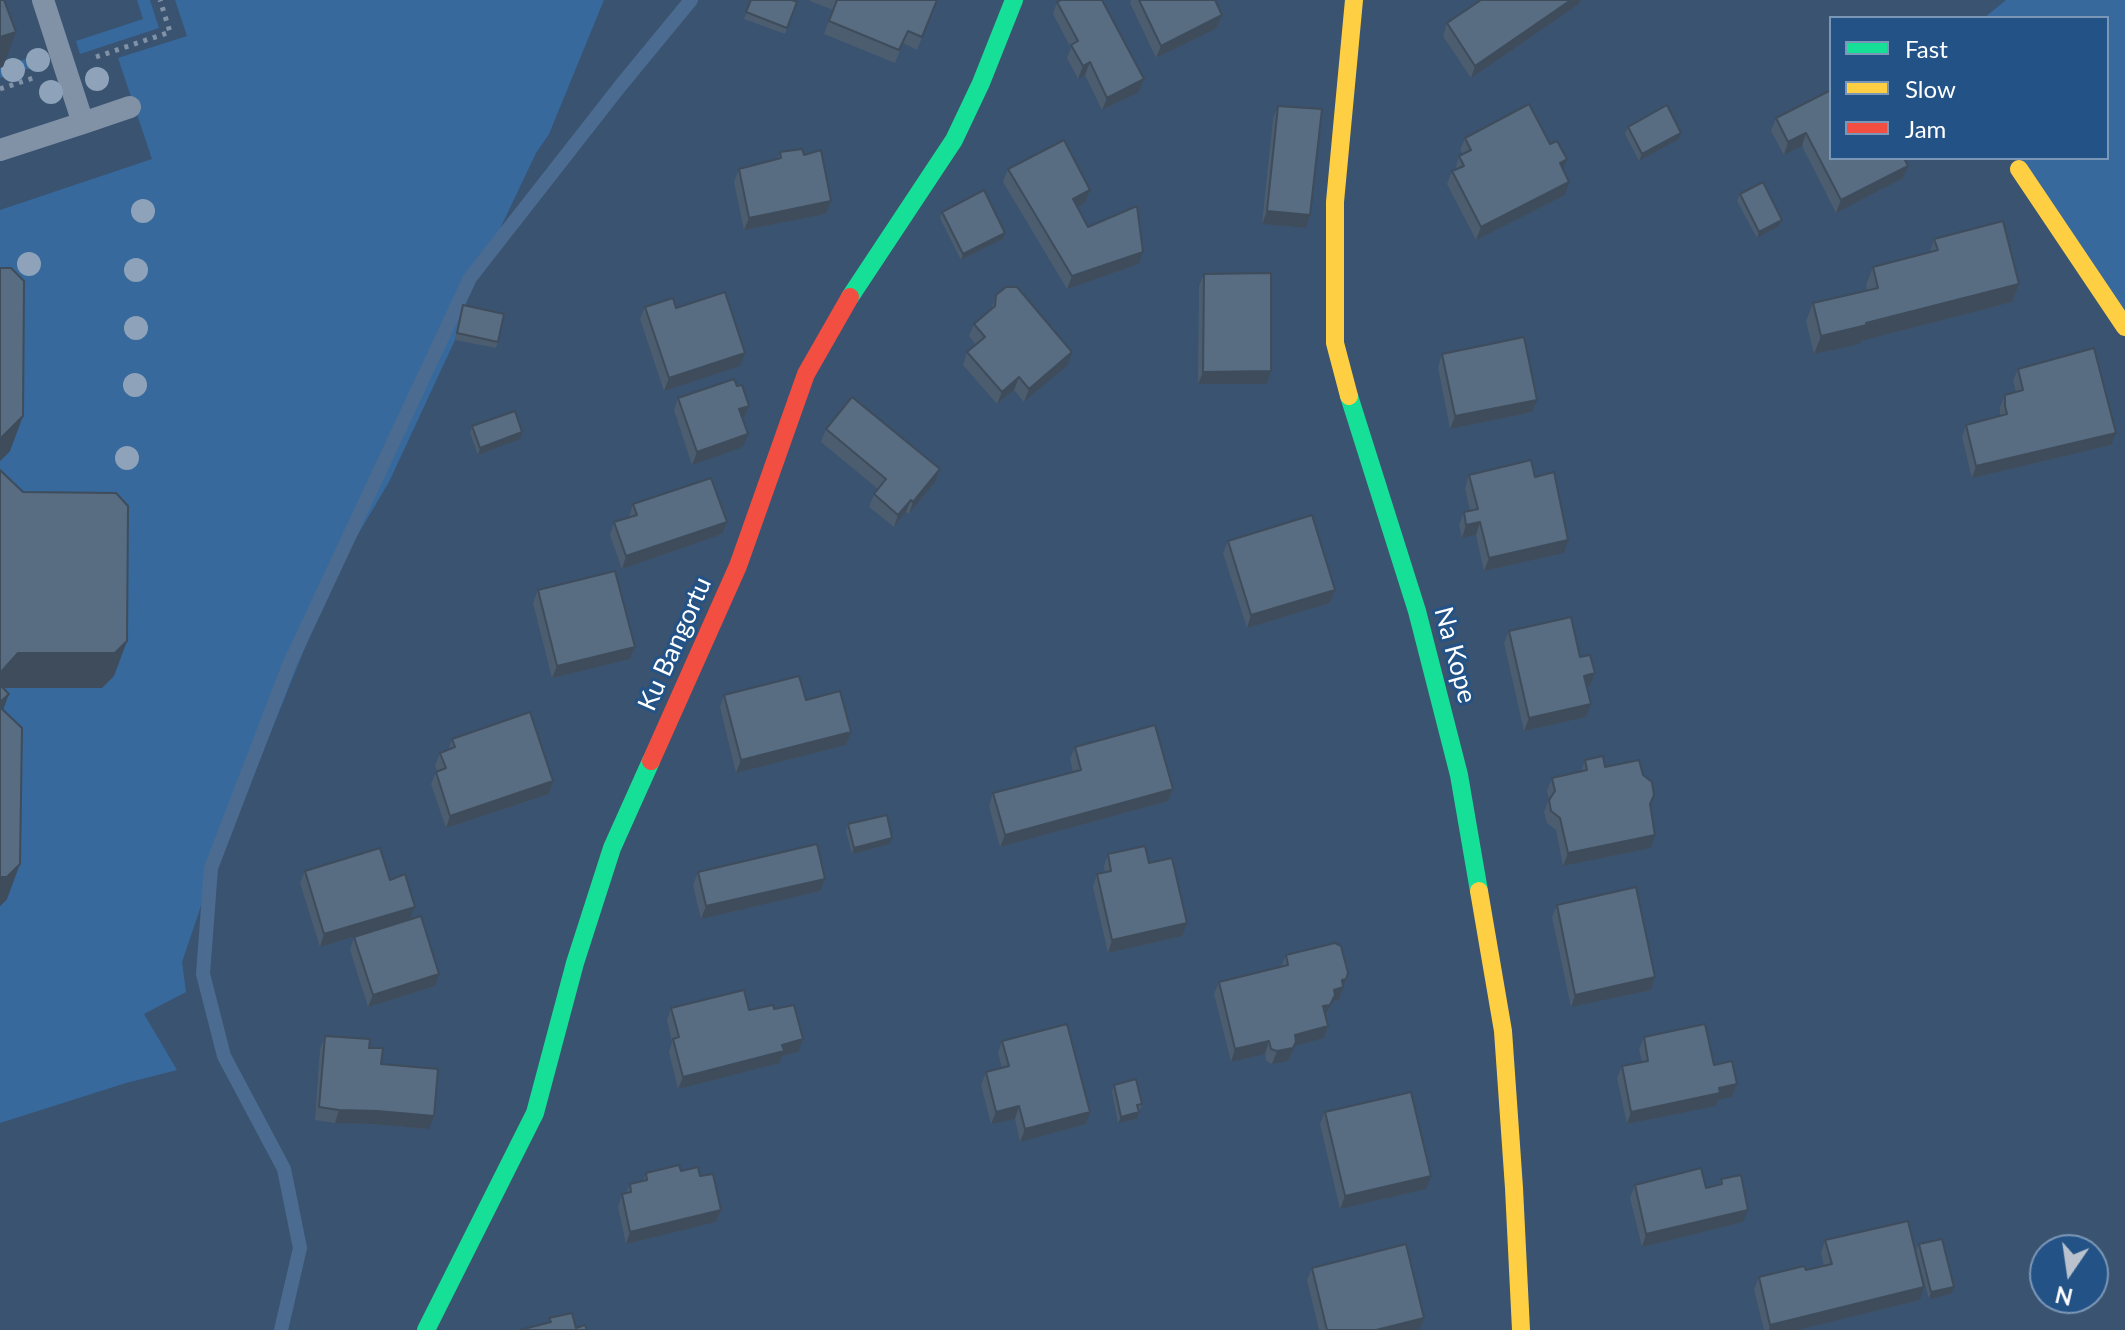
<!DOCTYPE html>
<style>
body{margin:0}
#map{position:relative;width:2125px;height:1330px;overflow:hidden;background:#3a5370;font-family:Lato,sans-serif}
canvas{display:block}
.legend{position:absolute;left:1829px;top:16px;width:280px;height:144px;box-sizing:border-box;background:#235287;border:2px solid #7b97b7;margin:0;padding:10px 14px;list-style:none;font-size:24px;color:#fff}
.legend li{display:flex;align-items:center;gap:16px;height:40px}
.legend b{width:40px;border:2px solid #7b97b7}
.north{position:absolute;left:2029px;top:1234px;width:80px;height:80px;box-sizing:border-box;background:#235287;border:2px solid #7b97b7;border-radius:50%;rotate:193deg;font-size:22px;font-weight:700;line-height:32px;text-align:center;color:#fff}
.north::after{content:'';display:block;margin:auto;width:28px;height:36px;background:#bac3cd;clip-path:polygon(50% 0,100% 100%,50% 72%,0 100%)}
</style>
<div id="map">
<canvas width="2125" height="1330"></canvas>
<ul class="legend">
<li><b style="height:10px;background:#16e098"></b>Fast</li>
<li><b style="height:10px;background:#ffcf43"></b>Slow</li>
<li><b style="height:10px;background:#f24e42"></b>Jam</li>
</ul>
<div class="north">N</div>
</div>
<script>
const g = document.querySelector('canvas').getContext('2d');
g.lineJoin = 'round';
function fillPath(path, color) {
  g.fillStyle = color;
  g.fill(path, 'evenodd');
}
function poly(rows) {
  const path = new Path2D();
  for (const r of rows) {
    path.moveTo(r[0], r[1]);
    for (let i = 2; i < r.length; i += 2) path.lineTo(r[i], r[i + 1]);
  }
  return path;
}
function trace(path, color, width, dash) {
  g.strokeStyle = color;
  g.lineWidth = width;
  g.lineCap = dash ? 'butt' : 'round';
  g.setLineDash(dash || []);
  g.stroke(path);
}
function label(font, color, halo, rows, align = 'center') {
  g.font = font + ' Lato,sans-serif';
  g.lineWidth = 6;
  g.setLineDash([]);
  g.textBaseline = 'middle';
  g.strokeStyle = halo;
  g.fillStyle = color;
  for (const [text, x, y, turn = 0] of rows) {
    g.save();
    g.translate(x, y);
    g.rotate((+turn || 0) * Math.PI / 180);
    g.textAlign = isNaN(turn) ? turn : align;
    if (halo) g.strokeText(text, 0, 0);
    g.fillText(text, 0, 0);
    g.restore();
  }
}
const green = poly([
 [137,0,150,0,159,28,80,54,76,41,143,19],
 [175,0,604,0,549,134,536,153,461,311,455,340,389,482,335,573,202,903,182,962,186,992,144,1014,177,1070,126,1083,0,1123,0,906,7,899,0,694,5,688,102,688,0,518,0,461,10,451,0,305,0,210,152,159,118,58,187,36],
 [2006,0,2125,0,2125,327,2013,158,2107,158,2107,18,1984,18],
 [44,52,48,62,0,78,0,68]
]);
const stream = poly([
 [281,1330,300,1248,284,1169,224,1056,203,974,211,868,289,665,470,278,621,85,691,0]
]);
const path = poly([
 [96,57,170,32,160,0],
 [0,89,33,78]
]);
const lane = poly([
 [83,123,130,107],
 [0,150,83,123,43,0]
]);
const fast = poly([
 [850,297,954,140,981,83,1014,0],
 [1349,396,1417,611,1459,775,1479,891],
 [426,1330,535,1113,575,963,612,848,651,761]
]);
const slow = poly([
 [2019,169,2125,327],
 [1349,396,1335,343,1335,202,1354,0],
 [1479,891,1503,1031,1514,1188,1521,1330]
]);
const jam = poly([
 [651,761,738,566,806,374,850,297]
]);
const trees = [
 [38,60],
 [13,70],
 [97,79],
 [51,92],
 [143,211],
 [29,264],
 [136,270],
 [136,328],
 [135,385],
 [127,458]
];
const wall = poly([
 [751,0,797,2,785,34,744,19],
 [810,0,937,0,917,50,903,43,895,63,824,34,833,10,810,1],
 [1131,0,1215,0,1222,15,1217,28,1156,58,1130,3],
 [1481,0,1581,0,1579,4,1471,78,1443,36,1447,23],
 [1057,2,1144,79,1139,92,1102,110,1085,75,1078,79,1067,58,1071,48,1053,14],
 [1278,106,1306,228,1262,224,1273,119],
 [1776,118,1903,178,1836,213,1802,146,1784,155,1771,131],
 [1628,127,1681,133,1679,139,1639,161,1625,134],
 [1465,138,1563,170,1565,195,1476,240,1447,184,1452,171,1455,170,1459,156,1463,154,1460,150],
 [780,152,804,155,831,201,826,214,744,230,734,182,739,169,777,159],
 [1008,169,1090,190,1085,203,1077,207,1088,227,1139,264,1067,289,1003,182],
 [1740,194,1782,220,1779,226,1757,238,1737,201],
 [942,212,1003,239,961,260,940,218],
 [1934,239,2019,284,2012,302,1861,341,1860,344,1814,354,1806,321,1813,303,1867,290,1866,285,1873,267,1930,252],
 [1204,274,1271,371,1267,384,1198,384,1199,286],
 [996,295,1068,365,1024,402,1014,390,997,404,963,365,967,352,976,345,969,336,974,324,991,309],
 [463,305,498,342,496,348,455,340],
 [645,307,676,308,740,366,664,391,640,319],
 [1442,354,1532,412,1450,429,1438,367],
 [2018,369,2111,445,1972,478,1962,437,1966,425,2000,416,2000,407,2005,395,2016,392,2013,381],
 [737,386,749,406,744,418,743,419,743,447,692,465,674,410,678,398],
 [472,426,520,439,478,455,470,433],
 [826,429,940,469,935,482,909,514,906,512,894,527,869,507,874,494,878,489,821,442],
 [1469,475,1535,477,1564,553,1484,571,1476,535,1462,538,1459,525,1464,512,1470,511,1465,488],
 [633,504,722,534,622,569,610,535,614,522,629,517],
 [1228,541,1335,590,1330,603,1247,628,1223,553],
 [538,590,635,647,630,659,552,678,533,603],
 [1509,631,1580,657,1595,673,1590,686,1587,687,1591,704,1586,717,1524,731,1504,643],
 [724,695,806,700,851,732,846,745,736,773,720,707],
 [452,739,553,781,549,794,446,828,431,784,436,772,437,771,435,766,440,753,448,750],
 [1075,747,1173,789,1168,801,1000,847,989,806,993,793,1073,772,1070,759],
 [1585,760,1605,767,1643,775,1654,795,1650,806,1651,848,1563,866,1556,830,1547,823,1544,812,1549,799,1547,791,1552,778,1581,772],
 [848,824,890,844,852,854,846,831],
 [1108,854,1149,863,1182,936,1108,953,1093,887,1097,874,1105,873,1104,866],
 [305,871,390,880,415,907,410,919,320,947,300,883],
 [698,872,820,891,701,919,693,885],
 [1557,905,1655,977,1651,990,1571,1007,1552,917],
 [354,937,435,986,368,1007,350,950],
 [1286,955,1346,979,1339,1000,1333,1001,1326,1016,1328,1026,1324,1038,1295,1046,1288,1061,1272,1064,1266,1061,1265,1054,1231,1062,1214,994,1219,982,1281,967],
 [671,1008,749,1010,774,1009,798,1052,782,1056,780,1063,678,1089,669,1052,672,1042,667,1020],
 [325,1036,369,1048,429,1129,372,1124,335,1123,315,1120,320,1049],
 [1644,1037,1714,1065,1737,1084,1732,1097,1718,1100,1716,1106,1627,1124,1617,1078,1622,1066,1642,1062,1639,1050],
 [1002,1041,1086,1124,1020,1142,1015,1119,991,1124,981,1085,986,1072,1002,1068,998,1053],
 [1114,1085,1142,1104,1137,1119,1118,1123,1112,1092],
 [1325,1112,1426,1189,1340,1209,1320,1124],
 [681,1171,700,1176,721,1210,716,1222,626,1244,618,1207,622,1194,626,1193,630,1184,643,1181,646,1173],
 [1721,1179,1743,1222,1642,1247,1630,1198,1635,1185,1706,1188,1719,1185],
 [1825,1240,1924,1287,1920,1300,1798,1330,1764,1330,1754,1290,1759,1277,1806,1270,1824,1266,1821,1253],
 [1919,1244,1951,1294,1929,1299,1916,1251],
 [1312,1268,1424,1318,1420,1330,1319,1330,1307,1280]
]);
const shadedWall = poly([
 [1571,0,1581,0,1579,4,1471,78,1475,66],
 [1222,15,1217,28,1156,58,1161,46],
 [16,32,3,67,0,68,0,37],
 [1090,62,1085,75,1078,79,1083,66],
 [1144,79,1139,92,1102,110,1107,98],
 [1681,133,1679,139,1639,161,1642,154],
 [1806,133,1802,146,1784,155,1788,142],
 [1567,159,1562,172,1560,163],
 [1908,166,1903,178,1836,213,1841,200],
 [1569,182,1565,195,1476,240,1481,227],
 [1090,190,1085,203,1068,212,1073,199],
 [831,201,826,214,744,230,749,218],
 [1267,211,1310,215,1306,228,1262,224],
 [1782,220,1779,226,1757,238,1759,232],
 [1005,233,1003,239,961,260,963,254],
 [1143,252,1139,264,1067,289,1072,276],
 [2019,284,2012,302,1861,341,1860,344,1814,354,1821,336],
 [1072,352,1068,365,1024,402,1029,389],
 [745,353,740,366,664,391,669,378],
 [1271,371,1267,384,1198,384,1203,372],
 [1019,377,1014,390,997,404,1002,392],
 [1537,400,1532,412,1450,429,1455,416],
 [749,406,744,418,734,422,739,409],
 [23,416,10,451,0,461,0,439],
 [522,432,520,439,478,455,480,448],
 [2116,433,2111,445,1972,478,1976,466],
 [748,434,743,447,692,465,697,452],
 [940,469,935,482,909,514,913,502],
 [911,500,906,512,894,527,898,515],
 [727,522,722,534,622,569,626,556],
 [1480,522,1476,535,1462,538,1466,525],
 [1568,540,1564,553,1484,571,1489,558],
 [1335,590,1330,603,1247,628,1251,615],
 [127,641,114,676,102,688,5,688,0,694,0,673,18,653],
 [635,647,630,659,552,678,557,666],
 [1595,673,1590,686,1580,689,1584,676],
 [9,694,0,718,0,702],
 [1591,704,1586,717,1524,731,1529,718],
 [851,732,846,745,736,773,741,760],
 [553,781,549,794,446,828,450,816],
 [1173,789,1168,801,1000,847,1005,835],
 [1655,835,1651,848,1563,866,1568,853],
 [892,838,890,844,852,854,854,848],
 [20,864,7,899,0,906,0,877],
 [825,879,820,891,701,919,706,906],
 [415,907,410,919,320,947,324,934],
 [1187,923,1182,936,1108,953,1112,940],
 [439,974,435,986,368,1007,373,995],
 [1655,977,1651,990,1571,1007,1575,995],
 [1346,979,1339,1000,1333,1001,1325,1017,1323,1006,1342,980],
 [1328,1026,1324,1038,1295,1046,1288,1061,1272,1064,1277,1051,1295,1035],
 [803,1039,798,1052,782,1056,780,1063,678,1089,683,1077],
 [1269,1041,1265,1054,1231,1062,1235,1049],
 [1737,1084,1732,1097,1718,1100,1716,1106,1627,1124,1631,1112],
 [1019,1106,1015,1119,991,1124,996,1112],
 [339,1110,377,1111,434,1116,429,1129,372,1124,335,1123],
 [1090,1112,1086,1124,1020,1142,1025,1129],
 [1139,1112,1137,1119,1118,1123,1121,1117],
 [1431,1176,1426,1189,1340,1209,1345,1196],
 [721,1210,716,1222,626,1244,630,1232],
 [1748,1210,1743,1222,1642,1247,1646,1234],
 [1924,1287,1920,1300,1798,1330,1769,1330,1770,1325],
 [1954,1287,1951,1294,1929,1299,1931,1292],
 [1424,1318,1420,1330,1376,1330]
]);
const building = poly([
 [0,0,4,0,16,32,0,37,0,0],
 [751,0,792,0,797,2,787,28,746,12,751,0],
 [837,0,937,0,922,37,908,31,899,50,829,21,837,0],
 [1061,0,1102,0,1144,79,1107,98,1090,62,1083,66,1071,45,1078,41,1057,2,1061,0],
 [1139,0,1215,0,1222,15,1161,46,1139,0],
 [1481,0,1571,0,1475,66,1447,23,1481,0],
 [1831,90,1831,158,1904,158,1908,166,1841,200,1806,133,1788,142,1776,118,1831,90],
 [1529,104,1550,144,1557,141,1567,159,1560,163,1569,182,1481,227,1452,171,1464,166,1459,156,1471,150,1465,138,1529,104],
 [1667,105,1681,133,1642,154,1628,127,1667,105],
 [1278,106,1322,109,1310,215,1267,211,1278,106],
 [1064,140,1090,190,1073,199,1088,227,1137,206,1143,252,1072,276,1008,169,1064,140],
 [802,149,804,155,821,150,831,201,749,218,739,169,781,158,780,152,802,149],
 [1763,182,1782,220,1759,232,1740,194,1763,182],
 [984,190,1005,233,963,254,942,212,984,190],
 [2003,221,2019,284,1866,323,1867,325,1821,336,1813,303,1878,288,1873,267,1938,250,1934,239,2003,221],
 [0,268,11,268,24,281,23,416,0,439,0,268],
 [1271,273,1271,371,1203,372,1204,274,1271,273],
 [1006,287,1017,287,1072,352,1029,389,1019,377,1002,392,967,352,985,337,974,324,995,306,996,295,1006,287],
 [725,292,745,353,669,378,645,307,673,298,676,308,725,292],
 [463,305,504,314,498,342,457,333,463,305],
 [1524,337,1537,400,1455,416,1442,354,1524,337],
 [2094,348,2116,433,1976,466,1966,425,2007,414,2005,406,2005,395,2023,390,2018,369,2094,348],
 [734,379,737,386,742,385,749,406,739,409,748,434,697,452,678,398,734,379],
 [852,397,940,469,913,502,911,500,898,515,874,494,886,479,826,429,852,397],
 [515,411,522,432,480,448,472,426,515,411],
 [1531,460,1535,477,1554,472,1568,540,1489,558,1480,522,1466,525,1464,512,1478,509,1469,475,1531,460],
 [0,470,23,492,116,493,128,506,127,641,115,653,18,653,0,673,0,470],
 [711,478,727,522,626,556,614,522,637,515,633,504,711,478],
 [1312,515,1335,590,1251,615,1228,541,1312,515],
 [615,571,635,647,557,666,538,590,615,571],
 [1571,617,1580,657,1590,655,1595,673,1584,676,1591,704,1529,718,1509,631,1571,617],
 [799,676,806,700,840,691,851,732,741,760,724,695,799,676],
 [0,685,9,694,0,702,0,685],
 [0,707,22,728,20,864,7,877,0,877,0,707],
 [530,712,553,781,450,816,436,772,446,768,440,753,455,747,452,739,530,712],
 [1155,725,1173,789,1005,835,993,793,1081,770,1075,747,1155,725],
 [1603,756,1605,767,1639,760,1643,775,1652,782,1654,795,1650,804,1655,835,1568,853,1560,818,1551,811,1549,800,1555,791,1552,778,1587,770,1585,760,1603,756],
 [887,815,892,838,854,848,848,824,887,815],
 [817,844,825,879,706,906,698,872,817,844],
 [1145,846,1149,863,1172,858,1187,923,1112,940,1097,874,1111,871,1108,854,1145,846],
 [380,848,390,880,405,874,415,907,324,934,305,871,380,848],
 [1636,887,1655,977,1575,995,1557,905,1636,887],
 [421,916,439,974,373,995,354,937,421,916],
 [1335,943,1341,946,1348,973,1346,979,1342,980,1343,987,1334,990,1335,995,1330,1005,1323,1006,1328,1026,1295,1035,1296,1042,1293,1048,1277,1051,1271,1049,1269,1041,1235,1049,1219,982,1288,965,1286,955,1335,943],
 [744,990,749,1010,773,1005,774,1009,794,1005,803,1039,782,1045,784,1051,683,1077,673,1039,679,1037,671,1008,744,990],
 [1067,1024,1090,1112,1025,1129,1019,1106,996,1112,986,1072,1009,1066,1002,1041,1067,1024],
 [1705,1024,1714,1065,1732,1061,1737,1084,1719,1088,1720,1093,1631,1112,1622,1066,1648,1061,1644,1037,1705,1024],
 [325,1036,370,1039,369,1048,383,1048,381,1064,438,1069,434,1116,377,1111,339,1110,319,1107,325,1036],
 [1136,1079,1142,1104,1137,1105,1139,1112,1121,1117,1114,1085,1136,1079],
 [1411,1092,1431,1176,1345,1196,1325,1112,1411,1092],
 [679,1165,681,1171,698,1167,700,1176,713,1174,721,1210,630,1232,622,1194,631,1192,630,1184,647,1180,646,1173,679,1165],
 [1701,1168,1706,1188,1722,1184,1721,1179,1741,1175,1748,1210,1646,1234,1635,1185,1701,1168],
 [1908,1221,1924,1287,1770,1325,1759,1277,1804,1266,1806,1270,1832,1264,1825,1240,1908,1221],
 [1942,1239,1954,1287,1931,1292,1919,1244,1942,1239],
 [1406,1244,1424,1318,1376,1330,1327,1330,1312,1268,1406,1244],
 [572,1313,576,1328,585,1325,587,1330,520,1330,551,1322,549,1318,572,1313]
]);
const streetNames = [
 ["Ku Bangortu",675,644,-66],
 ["Na Kope",1455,655,75]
];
fillPath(green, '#37699c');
trace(stream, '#4b6c90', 14);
trace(path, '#8192a6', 5, [4, 6]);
trace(lane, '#8192a6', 22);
trace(fast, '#16e098', 18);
trace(slow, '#ffcf43', 18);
trace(jam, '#f24e42', 18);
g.fillStyle = '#8ea3ba';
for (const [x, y] of trees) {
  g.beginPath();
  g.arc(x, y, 12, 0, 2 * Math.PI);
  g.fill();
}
fillPath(wall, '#4c5d70');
fillPath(shadedWall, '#3e4c5b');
fillPath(building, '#586c82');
trace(building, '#3e4c5b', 2);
label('26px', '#fff', '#235287', streetNames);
</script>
